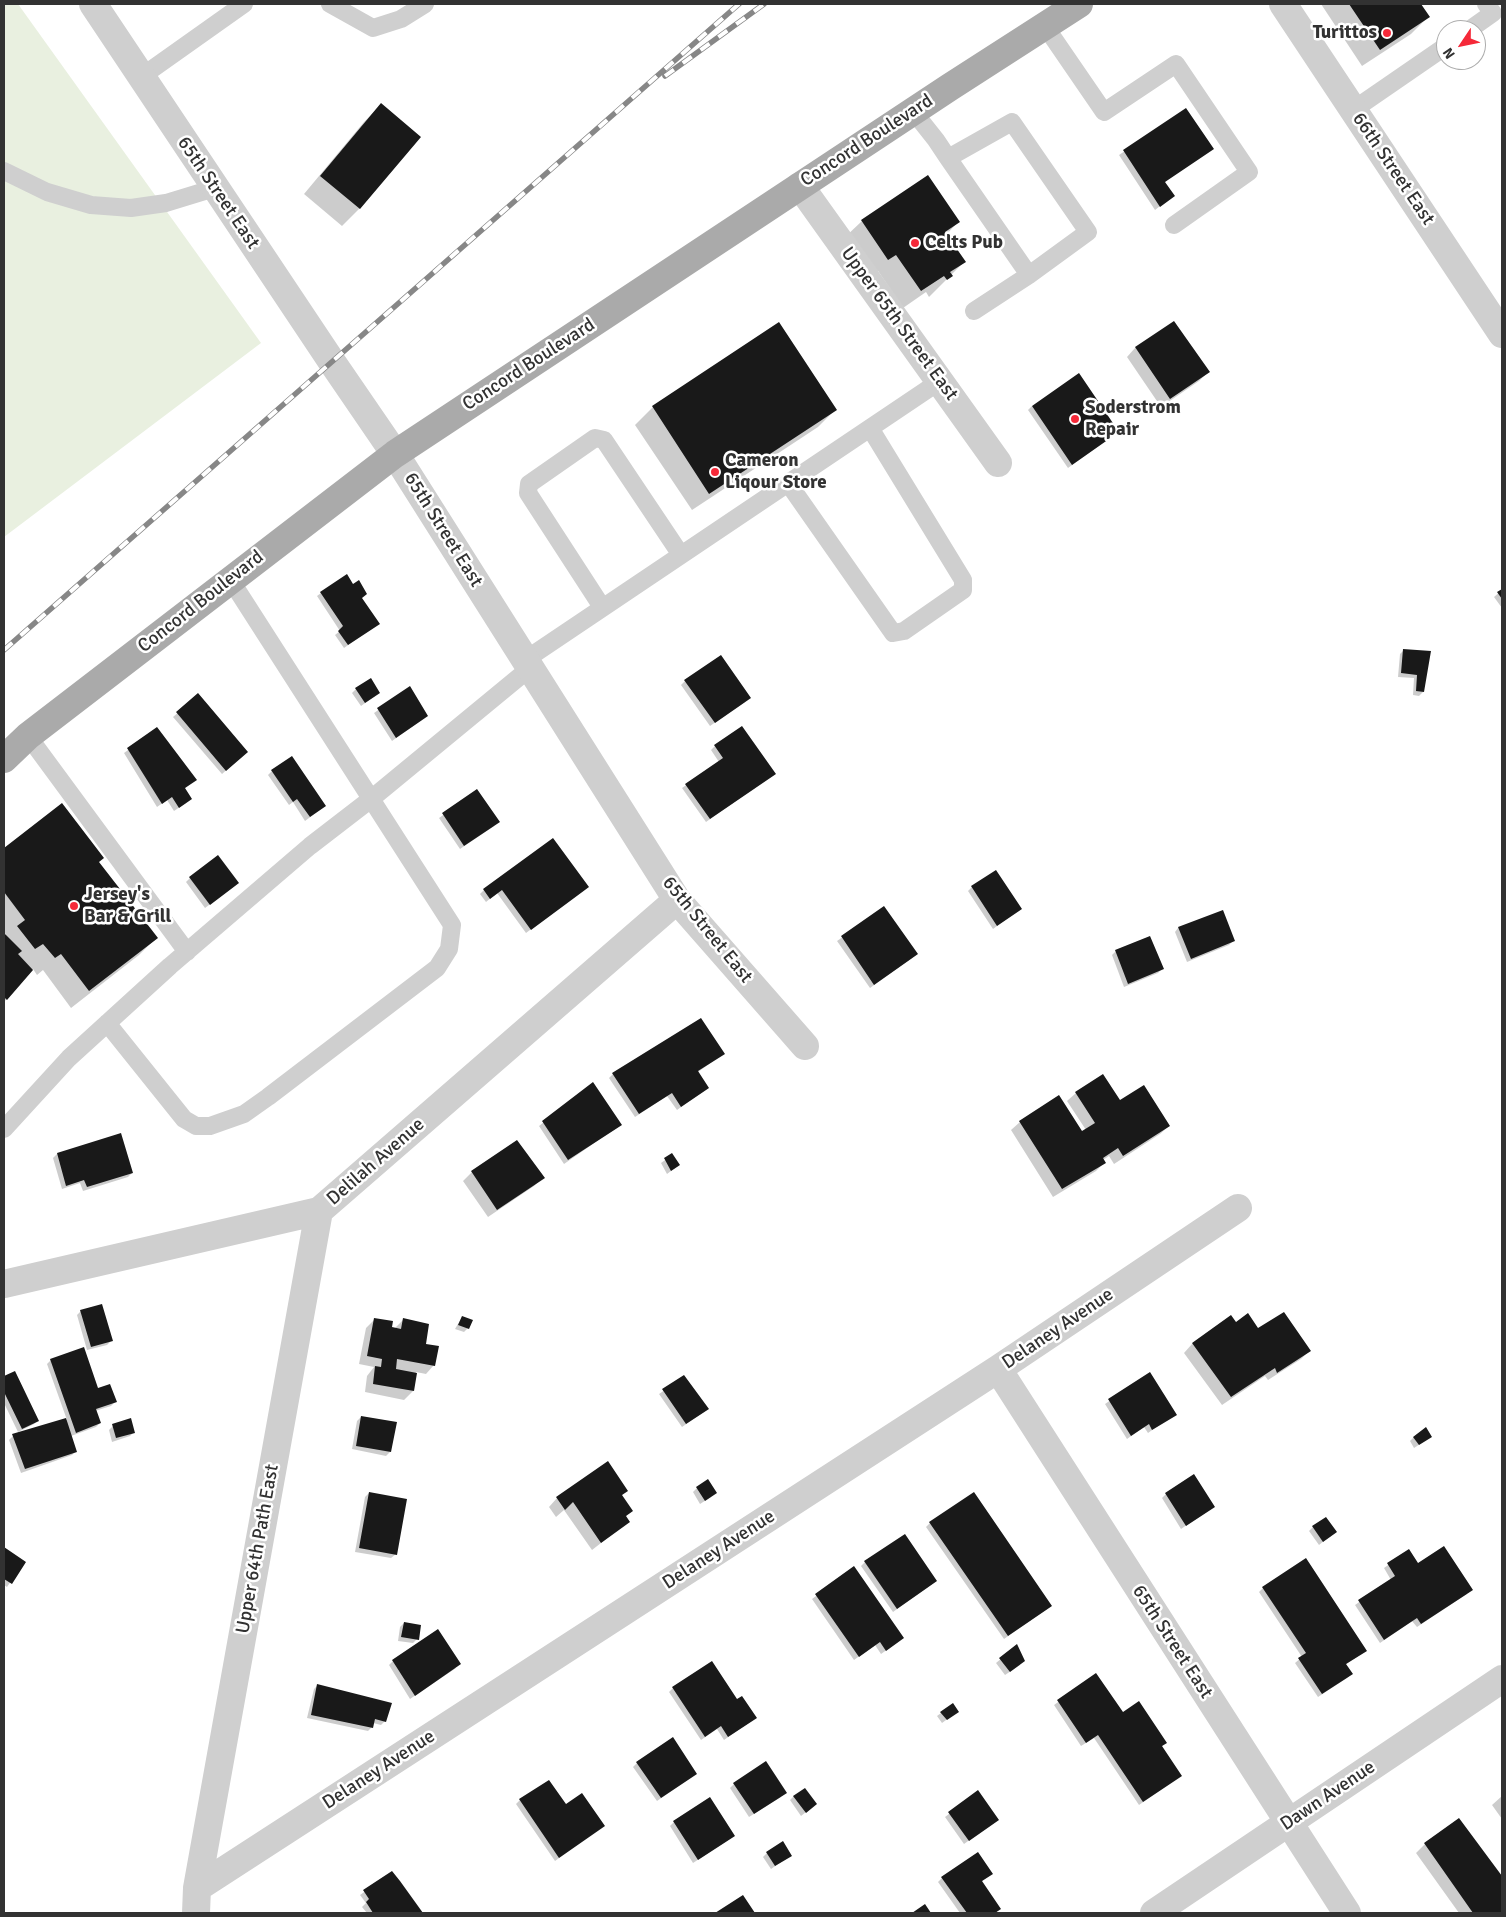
<!DOCTYPE html>
<style>
body{margin:0}
#map{position:relative;width:1506px;height:1917px;overflow:hidden;background:#fff;font-family:Signika,sans-serif}
canvas{display:block}
.frame{position:absolute;inset:0;border:5px solid #323232;pointer-events:none}
.north{position:absolute;left:1436px;top:20px;width:50px;height:50px;box-sizing:border-box;background:#fff;border:1px solid #adadad;border-radius:50%;rotate:236deg;font-size:14px;font-weight:700;line-height:20px;text-align:center;color:#323232}
.north::after{content:'';display:block;margin:auto;width:18px;height:22px;background:#f52939;clip-path:polygon(50% 0,100% 100%,50% 72%,0 100%)}
</style>
<div id="map">
<canvas width="1506" height="1917"></canvas>
<div class="frame"></div>
<div class="north">N</div>
</div>
<script>
const g = document.querySelector('canvas').getContext('2d');
g.lineJoin = 'round';
function fillPath(path, color) {
  g.fillStyle = color;
  g.fill(path, 'evenodd');
}
function poly(rows) {
  const path = new Path2D();
  for (const r of rows) {
    path.moveTo(r[0], r[1]);
    for (let i = 2; i < r.length; i += 2) path.lineTo(r[i], r[i + 1]);
  }
  return path;
}
function trace(path, color, width, dash) {
  g.strokeStyle = color;
  g.lineWidth = width;
  g.lineCap = dash ? 'butt' : 'round';
  g.setLineDash(dash || []);
  g.stroke(path);
}
function label(font, color, halo, rows, align = 'center') {
  g.font = font + ' Signika,sans-serif';
  g.lineWidth = 5;
  g.setLineDash([]);
  g.textBaseline = 'middle';
  g.strokeStyle = halo;
  g.fillStyle = color;
  for (const [text, x, y, turn = 0] of rows) {
    g.save();
    g.translate(x, y);
    g.rotate((+turn || 0) * Math.PI / 180);
    g.textAlign = isNaN(turn) ? turn : align;
    if (halo) g.strokeText(text, 0, 0);
    g.fillText(text, 0, 0);
    g.restore();
  }
}
const green = poly([
 [4,4,18,4,261,343,4,537]
]);
const shadow = poly([
 [1321,4,1420,4,1428,17,1411,34,1362,66],
 [381,105,419,137,359,209,342,226,304,194,364,122],
 [1186,110,1212,149,1164,182,1173,196,1155,210,1119,155],
 [862,221,958,222,946,235,964,262,929,297,926,292,903,308,878,271,870,276,844,238],
 [1174,322,1208,372,1199,381,1161,407,1127,357,1135,348],
 [779,324,835,410,818,427,692,510,635,425,653,407],
 [1032,406,1118,432,1068,468,1028,410],
 [1502,590,1502,608,1494,597],
 [321,593,361,598,378,624,344,648,335,635,340,631,317,596],
 [1404,650,1430,652,1423,692,1419,696,1413,695,1414,678,1398,677,1400,654],
 [685,681,745,702,710,726,681,685],
 [410,688,427,716,392,741,374,713],
 [356,689,375,696,361,706,352,693],
 [198,695,242,756,222,774,173,717],
 [157,729,195,780,184,789,186,803,174,811,167,800,157,807,124,753],
 [715,746,774,774,706,822,682,788,719,762,711,750],
 [272,771,325,806,305,821,293,802,289,805,268,775],
 [477,791,494,826,460,849,439,818],
 [62,805,98,862,156,938,139,955,71,1008,43,970,37,975,33,969,4,1002,4,937,6,935,4,932,4,850],
 [190,878,233,887,205,908,186,882],
 [972,887,1016,912,993,929,968,891],
 [484,890,583,890,526,933,497,893,486,902,480,894],
 [884,908,912,958,870,988,837,941],
 [1178,928,1233,941,1229,945,1187,962,1175,932],
 [1116,951,1162,969,1158,973,1124,987,1112,955],
 [723,1054,698,1072,708,1088,677,1110,667,1096,635,1117,609,1078,613,1074],
 [592,1084,616,1128,564,1164,539,1126],
 [1076,1093,1120,1102,1169,1126,1160,1134,1114,1164,1109,1156,1103,1160,1104,1163,1096,1171,1053,1197,1011,1130,1020,1122,1082,1133,1086,1130,1067,1101],
 [517,1141,543,1177,534,1186,488,1217,463,1181,472,1172],
 [57,1154,132,1173,128,1177,83,1191,80,1183,62,1189,53,1158],
 [672,1155,679,1165,667,1174,661,1163],
 [81,1311,111,1341,107,1345,87,1350,77,1315],
 [462,1317,468,1328,464,1332,455,1329],
 [1231,1317,1236,1324,1258,1329,1310,1350,1301,1359,1268,1380,1265,1376,1222,1405,1184,1353,1192,1344],
 [375,1319,394,1329,403,1320,424,1345,434,1365,426,1374,416,1372,413,1391,404,1400,365,1392,367,1376,374,1367,359,1364,366,1328],
 [51,1360,115,1402,111,1406,95,1411,100,1423,96,1427,71,1436,76,1451,72,1455,21,1473,9,1440,13,1436,67,1420,47,1364],
 [15,1373,38,1420,34,1424,18,1432,4,1403,4,1378],
 [1149,1374,1175,1414,1148,1433,1144,1427,1127,1439,1105,1404],
 [684,1377,708,1409,682,1427,659,1394],
 [361,1417,390,1452,386,1456,352,1449,357,1421],
 [113,1426,134,1432,130,1436,112,1442,109,1430],
 [1414,1437,1431,1437,1414,1448,1410,1441],
 [697,1488,711,1497,700,1504,693,1492],
 [626,1491,621,1496,625,1517,628,1522,592,1550,564,1510,556,1517,549,1507,557,1498],
 [369,1493,396,1554,391,1558,355,1552,365,1497],
 [1166,1494,1213,1507,1181,1529,1162,1498],
 [930,1523,1047,1609,1004,1639,926,1527],
 [1313,1527,1335,1532,1319,1545,1309,1531],
 [4,1549,24,1562,7,1587,4,1585],
 [1409,1550,1418,1564,1467,1594,1417,1627,1412,1621,1380,1643,1355,1605,1391,1580,1384,1568],
 [865,1562,932,1584,893,1612,861,1566],
 [854,1568,898,1642,881,1654,875,1645,854,1660,812,1599],
 [1263,1588,1361,1654,1345,1665,1351,1674,1347,1678,1318,1697,1295,1663,1302,1657,1259,1592],
 [404,1623,417,1639,413,1643,398,1641,400,1627],
 [1016,1646,1020,1665,1005,1675,996,1663],
 [393,1661,456,1668,410,1699,389,1665],
 [1096,1675,1122,1714,1166,1742,1161,1747,1176,1779,1139,1805,1094,1738,1081,1746,1054,1705],
 [318,1685,385,1721,381,1725,373,1723,372,1727,368,1731,307,1718,314,1689],
 [673,1688,751,1721,724,1740,717,1729,701,1740,669,1692],
 [957,1712,942,1723,937,1716,941,1713],
 [637,1763,696,1774,657,1801,633,1767],
 [734,1784,781,1797,749,1817,730,1788],
 [978,1792,993,1823,964,1844,945,1817],
 [794,1796,811,1808,801,1816,790,1800],
 [1502,1796,1502,1819,1492,1805],
 [520,1800,603,1826,555,1861,516,1804],
 [1459,1820,1502,1878,1502,1913,1459,1913,1416,1853,1425,1844],
 [674,1822,734,1836,693,1863,670,1826],
 [767,1853,790,1856,771,1869,763,1857],
 [391,1873,420,1913,367,1913,362,1907,366,1903,360,1895],
 [991,1874,981,1882,999,1909,995,1913,960,1913,938,1882,942,1878]
]);
const building = poly([
 [1349,4,1421,4,1430,17,1380,50],
 [381,103,421,137,360,209,320,176],
 [1186,108,1214,149,1165,182,1175,196,1160,207,1123,150],
 [928,175,960,222,945,232,966,262,950,272,953,276,947,280,944,276,921,291,896,255,888,260,861,220],
 [1174,321,1210,372,1170,399,1135,347],
 [779,322,837,410,709,494,652,406],
 [1079,373,1119,432,1072,465,1032,406],
 [347,574,353,584,359,580,367,594,362,598,380,624,348,645,338,631,343,626,320,592],
 [1502,589,1502,599,1497,592],
 [1403,649,1431,651,1424,692,1416,691,1417,675,1401,673],
 [721,655,751,698,715,723,684,680],
 [371,678,380,693,365,703,355,688],
 [410,686,428,716,396,738,377,708],
 [198,693,248,752,226,771,176,712],
 [742,726,776,774,710,819,685,784,723,758,714,745],
 [157,727,197,780,185,788,192,799,179,808,172,797,162,804,127,748],
 [292,756,326,806,310,817,297,799,293,802,271,770],
 [477,789,500,822,464,846,442,813],
 [62,803,104,858,99,862,158,938,89,991,61,954,55,958,43,944,35,949,17,926,25,920,4,892,4,848],
 [553,838,589,887,531,930,502,890,490,899,483,889],
 [218,855,239,883,210,905,189,877],
 [996,870,1022,909,997,926,971,886],
 [884,906,918,954,874,985,841,936],
 [1223,910,1235,941,1191,959,1178,927],
 [5,934,22,951,18,954,33,970,7,1000,4,997,4,935],
 [1150,936,1164,969,1128,984,1115,950],
 [701,1018,725,1054,698,1071,709,1088,681,1107,672,1093,639,1114,612,1073],
 [1103,1074,1120,1100,1144,1085,1170,1126,1123,1156,1118,1148,1103,1158,1106,1163,1062,1189,1019,1121,1059,1095,1082,1131,1095,1123,1075,1092],
 [593,1082,622,1125,568,1160,542,1121],
 [121,1133,133,1173,87,1187,84,1180,66,1186,57,1153],
 [517,1140,545,1178,497,1210,471,1171],
 [672,1153,680,1165,671,1171,664,1158],
 [102,1304,113,1341,91,1347,80,1310],
 [1284,1312,1311,1351,1277,1373,1275,1368,1231,1397,1192,1343,1231,1315,1236,1322,1248,1313,1258,1328],
 [462,1316,473,1320,469,1329,458,1325],
 [374,1318,393,1321,392,1327,401,1329,403,1318,429,1324,426,1344,439,1346,435,1366,397,1359,396,1369,417,1373,414,1391,373,1384,375,1366,381,1367,382,1359,367,1356],
 [84,1347,98,1388,110,1384,117,1402,96,1409,101,1423,76,1433,50,1359],
 [15,1371,39,1421,22,1429,4,1392,4,1376],
 [1150,1372,1177,1415,1152,1430,1149,1424,1131,1436,1108,1399],
 [684,1375,709,1409,686,1424,662,1389],
 [361,1416,397,1422,391,1452,356,1446],
 [66,1418,77,1452,25,1469,12,1434],
 [131,1418,135,1433,116,1438,112,1424],
 [1426,1427,1432,1437,1419,1445,1413,1437],
 [608,1461,628,1491,622,1495,633,1511,626,1516,630,1522,601,1543,573,1502,565,1510,556,1497],
 [1194,1474,1215,1507,1186,1526,1165,1493],
 [708,1479,717,1493,705,1501,696,1487],
 [369,1492,407,1499,397,1555,359,1548],
 [974,1492,1052,1606,1008,1636,929,1522],
 [1326,1517,1337,1532,1323,1542,1312,1526],
 [905,1534,937,1581,897,1609,864,1561],
 [1444,1546,1473,1590,1421,1624,1417,1618,1384,1640,1358,1600,1395,1576,1387,1563,1409,1549,1418,1563],
 [4,1547,26,1562,12,1584,4,1579],
 [1306,1558,1367,1651,1346,1664,1353,1674,1322,1694,1298,1658,1306,1653,1262,1587],
 [854,1566,904,1638,886,1651,880,1642,859,1657,815,1594],
 [404,1622,421,1625,419,1640,401,1637],
 [438,1629,461,1664,415,1696,392,1660],
 [1017,1644,1025,1661,1010,1672,999,1658],
 [712,1661,737,1699,742,1696,757,1718,728,1737,721,1726,705,1737,672,1687],
 [1096,1673,1123,1712,1139,1701,1167,1743,1162,1746,1182,1776,1143,1802,1098,1735,1086,1743,1057,1700],
 [317,1684,392,1703,386,1722,375,1719,373,1728,311,1715],
 [953,1703,959,1712,947,1720,940,1712],
 [673,1737,697,1774,661,1798,636,1762],
 [766,1761,787,1793,754,1814,733,1783],
 [549,1780,566,1804,582,1793,605,1826,559,1858,519,1799],
 [805,1788,817,1804,806,1813,793,1796],
 [978,1790,999,1820,969,1841,948,1812],
 [710,1797,735,1836,698,1860,673,1821],
 [1459,1818,1502,1876,1502,1913,1473,1913,1424,1843],
 [783,1841,792,1856,775,1866,766,1852],
 [978,1852,993,1874,982,1881,1001,1909,995,1913,967,1913,941,1877],
 [392,1871,400,1881,423,1913,373,1913,366,1902,369,1899,363,1890],
 [743,1895,755,1913,715,1913],
 [925,1904,931,1913,912,1913]
]);
const lane = poly([
 [330,4,373,28,401,19,425,4],
 [1045,26,1104,112,1176,64,1249,172,1174,225],
 [1469,30,1493,13,1486,4],
 [141,77,244,4],
 [1353,110,1446,46],
 [913,111,936,140,948,158,1029,275,1088,232,1012,122,948,158],
 [4,171,47,192,91,205,131,208,166,203,215,188],
 [974,311,1029,275],
 [788,483,893,633,904,631,963,590,963,580,870,428],
 [602,607,528,493,529,484,595,438,604,440,681,555],
 [525,660,940,381],
 [28,736,187,952],
 [107,1023,184,1119,196,1126,210,1126,244,1114,268,1097,437,968,449,949,452,925,230,579],
 [4,1129,69,1058,170,966,310,846,371,799,530,668]
]);
const street = poly([
 [93,4,332,362,395,454,677,900,805,1046],
 [1283,4,1502,334],
 [800,186,998,463],
 [4,1284,319,1211,677,900],
 [998,1369,1347,1913],
 [197,1888,998,1369,1238,1208],
 [196,1913,197,1888,319,1211],
 [1154,1913,1502,1679]
]);
const primary = poly([
 [4,759,28,736,395,454,950,87,1079,4]
]);
const rail = poly([
 [665,76,764,4],
 [4,650,739,4]
]);
const markers = [
 [1387,33,5,"#f52939"],
 [915,243,5,"#f52939"],
 [1075,419,5,"#f52939"],
 [715,472,5,"#f52939"],
 [74,906,5,"#f52939"]
];
const poiNames = [
 ["Turittos",1377,33,"right"],
 ["Celts Pub",925,243],
 ["Soderstrom",1085,408],
 ["Repair",1085,430],
 ["Cameron",725,461],
 ["Liqour Store",725,483],
 ["Jersey's",84,895],
 ["Bar & Grill",84,917]
];
const streetNames = [
 ["Concord Boulevard",867,141,-33],
 ["66th Street East",1393,169,56],
 ["65th Street East",218,193,56],
 ["Upper 65th Street East",899,324,54],
 ["Concord Boulevard",529,365,-33],
 ["65th Street East",443,530,58],
 ["Concord Boulevard",201,602,-38],
 ["65th Street East",707,930,51],
 ["Delilah Avenue",376,1162,-41],
 ["Delaney Avenue",1058,1329,-34],
 ["Upper 64th Path East",258,1549,-80],
 ["Delaney Avenue",719,1550,-33],
 ["65th Street East",1172,1642,57],
 ["Delaney Avenue",379,1770,-33],
 ["Dawn Avenue",1328,1796,-34]
];
fillPath(green, '#e9f0e0');
fillPath(shadow, '#0003');
fillPath(building, '#191919');
trace(lane, '#cfcfcf', 18);
trace(street, '#cfcfcf', 28);
trace(primary, '#aaa', 28);
trace(rail, '#878787', 5.5);
trace(rail, '#fff', 4, [11]);
for (const [x, y, r, color] of markers) {
  const dot = new Path2D();
  dot.arc(x, y, r, 0, 2 * Math.PI);
  g.fillStyle = color;
  g.fill(dot);
  trace(dot, '#fff', 2);
}
label('bold 19px', '#323232', '#fff', poiNames, 'left');
label('19px', '#323232', '#fff', streetNames);
</script>
